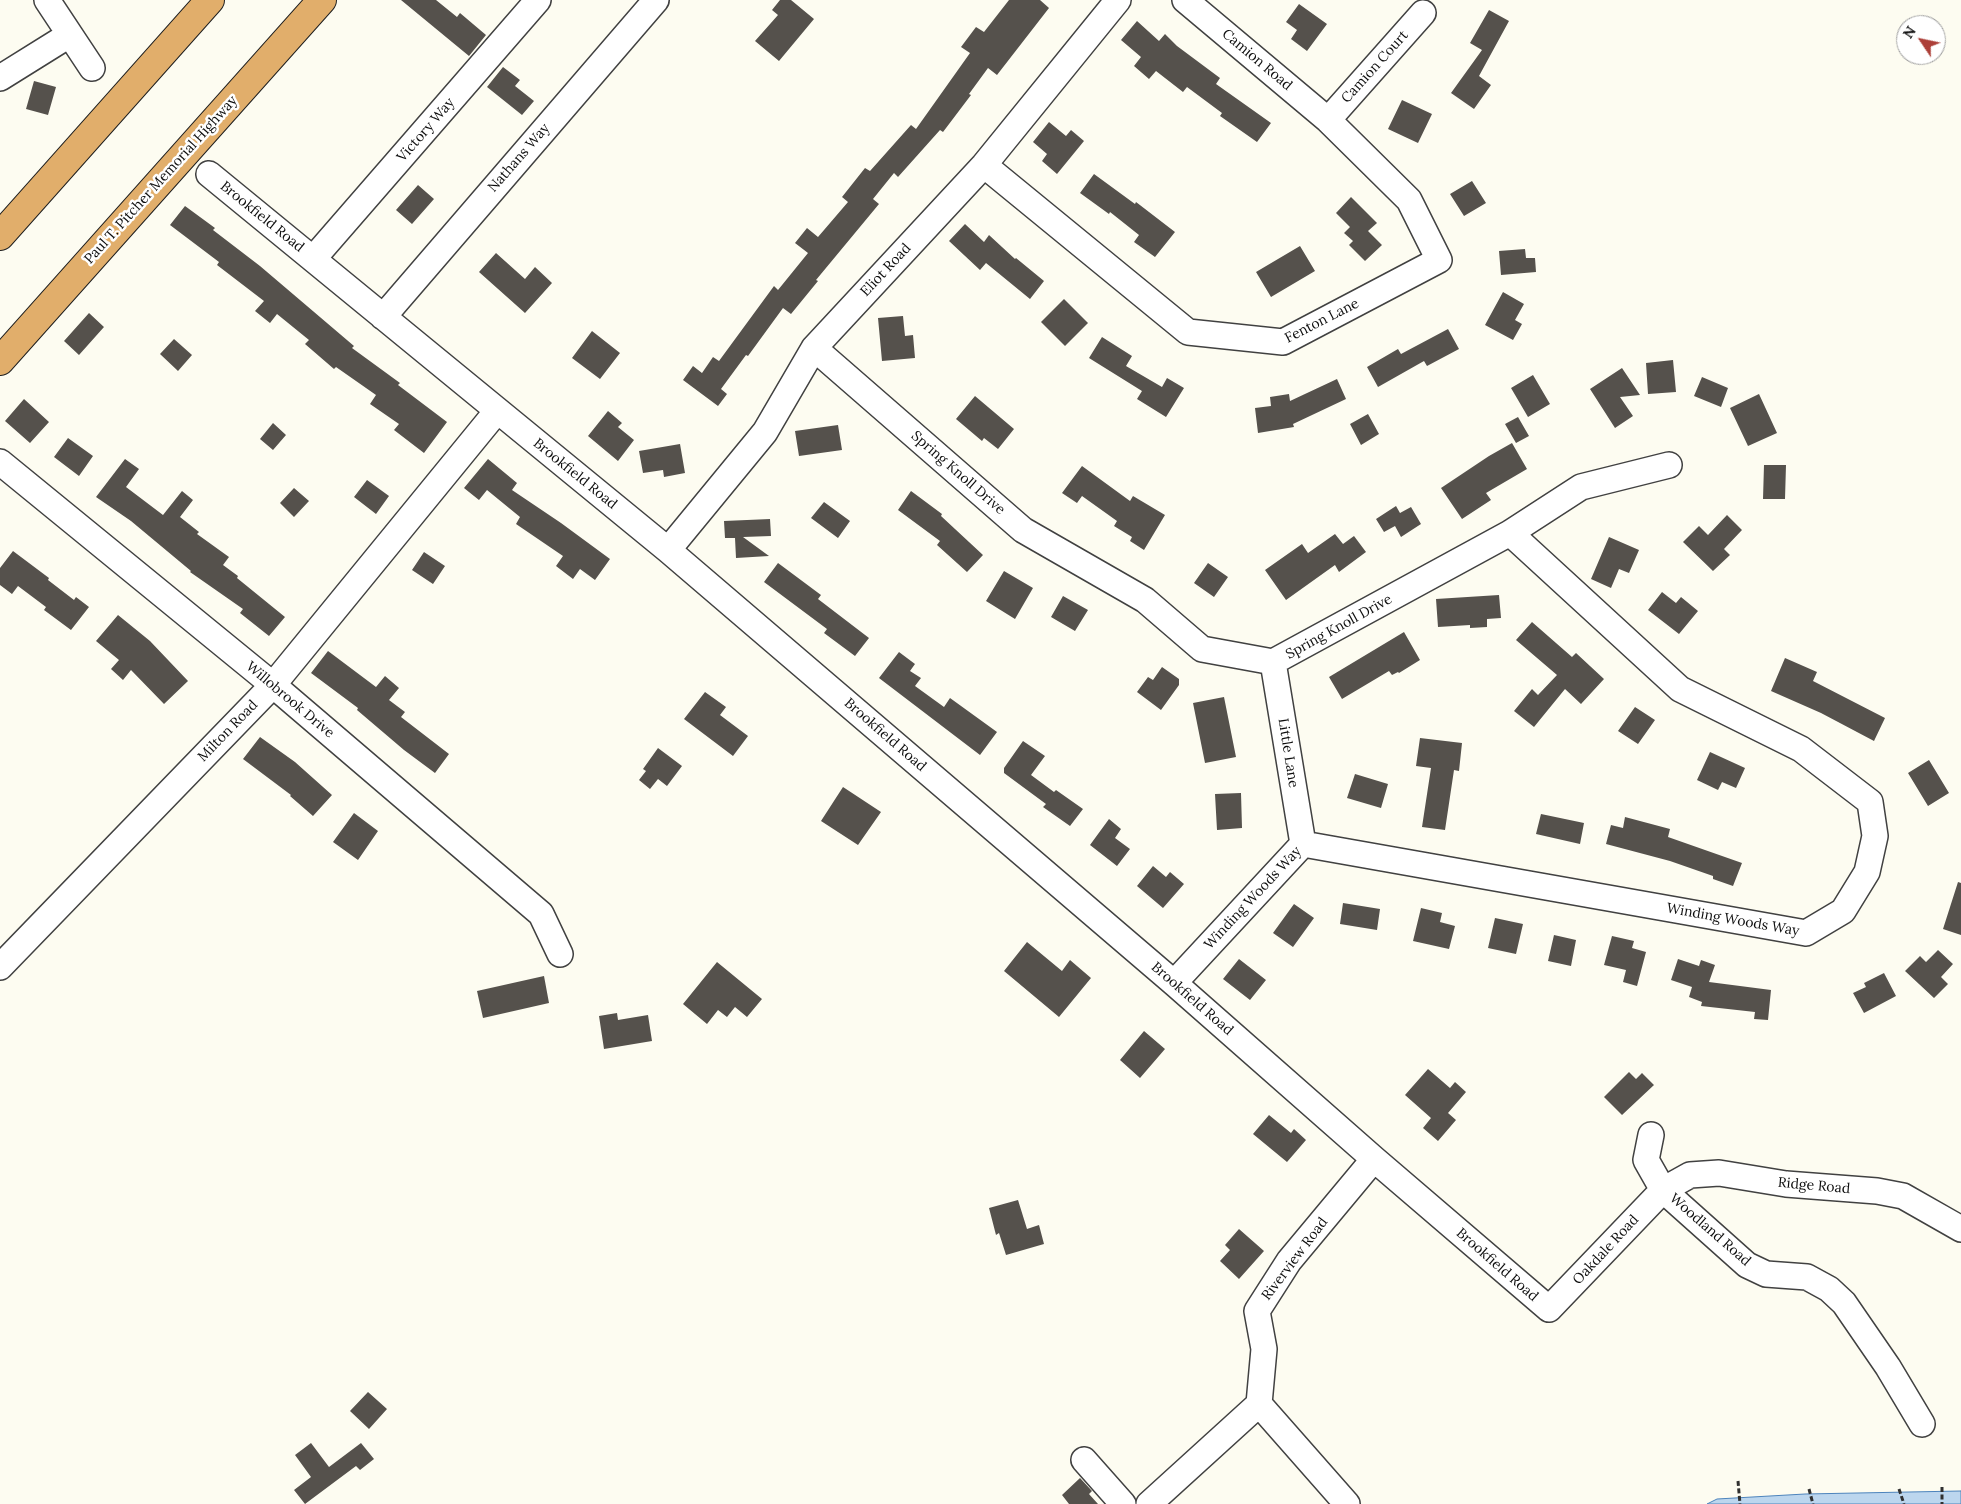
<!DOCTYPE html>
<style>
body{margin:0}
#map{position:relative;width:1961px;height:1504px;overflow:hidden;background:#fdfcf1;font-family:Lora,serif}
canvas{display:block}
.north{position:absolute;left:1896px;top:15px;width:50px;height:50px;box-sizing:border-box;background:#fff;border:1px solid #9f9f9f;border-radius:50%;rotate:304deg;font-size:14px;font-weight:700;line-height:20px;text-align:center;color:#0e0e0e}
.north::after{content:'';display:block;margin:auto;width:18px;height:22px;background:#ac3f38;clip-path:polygon(50% 0,100% 100%,50% 72%,0 100%)}
</style>
<div id="map">
<canvas width="1961" height="1504"></canvas>
<div class="north">N</div>
</div>
<script>
const g = document.querySelector('canvas').getContext('2d');
g.lineJoin = 'round';
function fillPath(path, color) {
  g.fillStyle = color;
  g.fill(path, 'evenodd');
}
function poly(rows) {
  const path = new Path2D();
  for (const r of rows) {
    path.moveTo(r[0], r[1]);
    for (let i = 2; i < r.length; i += 2) path.lineTo(r[i], r[i + 1]);
  }
  return path;
}
function trace(path, color, width, dash) {
  g.strokeStyle = color;
  g.lineWidth = width;
  g.lineCap = dash ? 'butt' : 'round';
  g.setLineDash(dash || []);
  g.stroke(path);
}
function label(font, color, halo, rows, align = 'center') {
  g.font = font + ' Lora,serif';
  g.lineWidth = 5;
  g.setLineDash([]);
  g.textBaseline = 'middle';
  g.strokeStyle = halo;
  g.fillStyle = color;
  for (const [text, x, y, turn = 0] of rows) {
    g.save();
    g.translate(x, y);
    g.rotate((+turn || 0) * Math.PI / 180);
    g.textAlign = isNaN(turn) ? turn : align;
    if (halo) g.strokeText(text, 0, 0);
    g.fillText(text, 0, 0);
    g.restore();
  }
}
const water = poly([
 [1961,1491,1961,1504,1707,1504,1717,1499,1805,1494,1961,1491]
]);
const building = poly([
 [401,0,436,0,457,17,460,13,486,35,469,56],
 [780,0,791,0,814,19,779,61,755,41,778,15,772,10],
 [1009,0,1040,0,1049,8,997,75,988,68,969,94,971,95,943,132,940,130,898,177,894,173,873,199,879,204,816,280,818,281,791,314,783,308,748,356,746,355,721,389,727,394,718,406,683,380,693,366,702,373,713,357,719,361,774,286,778,290,808,253,795,243,807,228,818,237,848,202,842,197,865,168,870,171,911,125,916,129,970,53,961,47,976,27,984,32],
 [1299,4,1327,24,1307,51,1291,39,1297,30,1286,22],
 [1489,10,1509,21,1479,76,1491,85,1474,109,1451,93,1482,50,1470,43],
 [1137,21,1159,41,1165,34,1177,46,1220,78,1216,84,1271,123,1257,142,1220,116,1222,113,1187,87,1183,92,1156,71,1149,79,1134,66,1141,57,1121,40],
 [503,67,520,80,515,86,534,101,522,115,487,87],
 [34,81,56,87,48,115,26,109],
 [1402,100,1432,114,1418,143,1388,129],
 [1049,122,1066,136,1071,130,1084,141,1057,174,1042,161,1047,154,1033,142],
 [1094,174,1135,204,1136,202,1175,232,1155,257,1134,242,1139,235,1110,212,1109,214,1080,193],
 [1472,181,1486,203,1464,216,1450,194],
 [418,185,434,199,412,224,396,210],
 [1351,197,1377,223,1368,231,1382,245,1365,261,1349,245,1353,241,1344,233,1350,227,1336,213],
 [185,206,215,228,213,230,260,266,354,346,352,348,400,383,398,385,447,422,424,453,394,430,399,424,370,404,376,395,336,367,334,369,305,344,309,340,277,314,270,323,255,311,264,301,217,265,219,262,170,225],
 [965,224,984,242,989,235,1015,259,1016,258,1044,281,1030,299,986,263,980,270,949,241],
 [1300,246,1315,271,1271,297,1256,272],
 [1525,249,1526,258,1535,258,1536,272,1501,275,1499,251],
 [496,253,525,279,535,267,552,283,525,313,479,272],
 [1503,292,1524,304,1515,320,1522,324,1513,340,1485,325],
 [1064,299,1088,323,1065,346,1041,322],
 [89,313,104,327,79,355,64,341],
 [903,316,905,336,913,335,915,358,882,361,878,318],
 [1448,329,1459,349,1427,366,1424,361,1378,387,1367,367,1398,349,1401,354],
 [592,331,620,353,600,379,572,358],
 [1102,337,1132,356,1126,366,1162,387,1167,378,1184,388,1166,417,1137,399,1142,391,1089,358],
 [174,339,192,355,178,371,160,354],
 [1673,360,1676,392,1648,394,1646,363],
 [1622,368,1640,395,1620,397,1633,416,1615,428,1590,389],
 [1533,375,1550,404,1528,417,1511,388],
 [1702,377,1728,388,1721,407,1694,396],
 [1337,379,1346,399,1293,424,1294,427,1258,433,1255,408,1271,406,1270,397,1289,394,1290,401],
 [1759,394,1777,433,1748,446,1730,408],
 [975,396,1014,429,998,449,984,438,982,441,956,419],
 [24,399,49,422,30,443,5,421],
 [608,411,622,423,618,427,634,440,618,461,588,436],
 [1368,414,1379,434,1361,445,1350,424],
 [1518,417,1529,436,1516,443,1505,424],
 [273,423,286,435,273,450,260,439],
 [838,425,842,450,799,456,795,431],
 [68,438,93,456,79,476,54,457],
 [1512,443,1527,469,1486,493,1491,500,1462,519,1441,488,1489,456],
 [680,444,685,473,664,477,663,470,643,473,639,451],
 [125,459,139,469,126,487,163,515,182,491,193,500,180,517,199,532,197,534,229,557,223,565,238,576,237,578,285,617,269,636,240,613,243,609,190,572,191,571,131,521,96,497],
 [488,459,517,483,512,490,561,523,610,559,595,580,580,569,573,579,556,566,563,556,516,524,520,517,487,490,479,500,464,488],
 [1764,465,1786,465,1785,499,1763,499],
 [1082,466,1130,501,1133,496,1165,515,1144,550,1130,541,1132,537,1114,526,1117,521,1082,496,1077,503,1062,493],
 [367,480,389,496,376,514,354,497],
 [294,488,309,501,294,517,280,503],
 [911,491,942,514,941,516,983,555,967,572,937,545,940,541,898,510],
 [824,502,850,521,838,538,811,518],
 [1396,506,1400,513,1411,507,1421,524,1401,537,1395,526,1384,532,1376,519],
 [1727,515,1742,530,1724,549,1730,555,1713,571,1683,542,1699,526,1708,535],
 [770,519,771,536,743,537,769,556,736,558,735,538,725,538,724,521],
 [1335,534,1343,544,1354,536,1366,552,1339,572,1335,565,1286,600,1265,570,1302,544,1308,553],
 [1609,537,1639,550,1629,573,1619,569,1611,588,1591,579],
 [13,551,49,578,48,580,74,600,76,597,89,607,71,630,44,610,46,607,18,586,12,594,0,585,0,568],
 [424,552,445,566,433,584,412,570],
 [778,563,821,595,818,599,869,638,855,656,824,633,827,629,764,582],
 [1208,563,1228,577,1214,597,1194,583],
 [1004,571,1033,588,1015,619,986,601],
 [1662,592,1676,603,1681,597,1698,611,1679,634,1648,610],
 [1499,595,1501,618,1487,619,1487,627,1470,628,1470,625,1438,627,1436,599],
 [1063,596,1088,610,1075,631,1051,617],
 [118,615,150,641,188,681,164,704,131,670,123,680,111,669,119,660,96,641],
 [1532,622,1572,657,1576,653,1604,679,1581,704,1565,689,1534,727,1514,711,1532,689,1538,695,1557,675,1516,640],
 [1404,632,1420,660,1399,673,1398,672,1392,675,1389,671,1342,699,1329,677],
 [328,651,376,687,385,676,399,688,389,700,405,712,401,717,449,754,435,773,404,750,357,710,358,708,311,673],
 [899,652,915,664,910,671,921,678,915,686,944,707,950,698,997,732,980,755,879,678],
 [1785,658,1817,672,1813,681,1885,718,1874,741,1821,713,1771,691],
 [1162,667,1179,679,1179,685,1161,710,1137,692,1148,677,1153,680],
 [705,692,726,707,720,715,748,736,733,756,684,719],
 [1224,697,1236,757,1205,763,1193,703],
 [1635,707,1655,720,1638,744,1618,731],
 [260,737,295,762,332,795,313,816,290,796,291,795,243,759],
 [1420,738,1462,743,1459,771,1454,770,1445,830,1422,827,1431,768,1416,766],
 [1023,741,1045,756,1031,775,1054,792,1056,790,1083,809,1070,826,1043,807,1046,804,1004,773,1004,768],
 [658,748,682,766,667,786,658,779,650,789,639,780,646,771,643,769],
 [1710,752,1745,768,1736,788,1722,782,1718,790,1697,780],
 [1929,760,1949,793,1928,806,1908,773],
 [1355,774,1388,784,1381,808,1347,798],
 [843,787,881,812,858,845,821,821],
 [1241,793,1242,828,1217,830,1215,794],
 [354,813,378,831,358,860,333,842],
 [1541,814,1584,823,1580,844,1536,834],
 [1625,817,1670,829,1668,837,1742,863,1733,886,1713,879,1713,876,1670,861,1606,844,1611,825,1623,828],
 [1109,819,1121,829,1115,838,1130,849,1117,866,1090,845],
 [1153,866,1166,877,1170,872,1184,884,1163,908,1137,886],
 [1958,882,1961,883,1961,935,1943,929],
 [1343,903,1380,909,1377,930,1340,924],
 [1294,904,1314,918,1293,947,1273,933],
 [1421,908,1442,913,1440,922,1455,926,1449,949,1413,941],
 [1495,918,1523,924,1516,954,1488,948],
 [1554,935,1576,940,1571,966,1548,961],
 [1612,936,1634,941,1632,948,1646,952,1637,986,1623,982,1626,970,1604,965],
 [1027,942,1062,971,1070,960,1091,978,1059,1017,1004,971],
 [1938,950,1953,964,1941,977,1948,984,1934,998,1905,971,1920,956,1926,962],
 [1239,959,1266,980,1250,1000,1223,979],
 [1678,959,1699,966,1701,960,1715,965,1709,982,1771,990,1768,1020,1754,1019,1755,1012,1701,1006,1702,1002,1689,997,1692,987,1671,980],
 [717,962,762,999,747,1017,735,1007,727,1017,718,1010,707,1024,683,1004],
 [1884,973,1896,996,1864,1013,1853,993,1866,987,1864,983],
 [544,976,549,1003,483,1018,477,991],
 [617,1013,618,1020,648,1015,652,1041,604,1049,599,1016],
 [1144,1031,1165,1049,1140,1078,1120,1060],
 [1428,1069,1450,1088,1455,1082,1466,1092,1448,1113,1456,1120,1438,1141,1423,1128,1431,1118,1405,1095],
 [1629,1072,1636,1079,1642,1073,1654,1085,1622,1115,1604,1097],
 [1269,1115,1291,1133,1294,1129,1306,1140,1287,1162,1253,1134],
 [1018,1200,1027,1229,1039,1225,1044,1244,1006,1255,999,1233,996,1235,989,1208],
 [1239,1229,1264,1251,1239,1279,1220,1261,1230,1250,1225,1245],
 [368,1392,387,1409,369,1429,350,1411],
 [311,1443,329,1467,361,1443,374,1459,360,1470,356,1466,305,1504,294,1490,311,1477,295,1455],
 [1080,1478,1092,1491,1089,1494,1098,1504,1069,1504,1062,1495]
]);
const path = poly([
 [1738,1481,1740,1504],
 [1942,1487,1942,1504],
 [1809,1489,1813,1504],
 [1899,1489,1904,1504]
]);
const minor = poly([
 [47,0,92,68],
 [0,78,69,35],
 [1328,120,1423,13],
 [984,165,1188,332,1283,342,1439,260,1409,200,1328,120,1185,0],
 [209,174,668,550,1174,983,1374,1159,1549,1309,1663,1190,1690,1175,1719,1173,1786,1184,1877,1191,1903,1196,1961,1229],
 [313,259,538,0],
 [383,317,656,0],
 [814,348,1023,530,1145,600,1202,649,1273,662,1510,533,1581,487,1669,465],
 [0,462,273,685,541,914,560,954],
 [668,550,765,432,814,348,984,165,1118,0],
 [1273,662,1303,844],
 [0,967,273,685,497,411],
 [1174,983,1303,844,1806,933,1843,911,1867,872,1875,836,1870,802,1801,749,1680,689,1510,533],
 [1651,1135,1646,1160,1663,1190,1747,1265,1766,1274,1807,1277,1829,1289,1844,1303,1888,1367,1922,1424],
 [1259,1404,1347,1504],
 [1084,1460,1123,1504],
 [1149,1504,1259,1404,1264,1349,1257,1311,1289,1261,1374,1159]
]);
const highway = poly([
 [0,236,210,0],
 [0,361,322,0]
]);
const streetNames = [
 ["Camion Road",1257,60,40],
 ["Camion Court",1375,67,-48],
 ["Victory Way",426,130,-49],
 ["Nathans Way",519,158,-49],
 ["Paul T. Pitcher Memorial Highway",161,180,-48],
 ["Brookfield Road",262,217,39],
 ["Eliot Road",886,270,-47],
 ["Fenton Lane",1322,321,-27],
 ["Spring Knoll Drive",958,473,41],
 ["Brookfield Road",575,474,39],
 ["Spring Knoll Drive",1339,627,-29],
 ["Willobrook Drive",290,700,40],
 ["Milton Road",228,731,-46],
 ["Brookfield Road",885,735,41],
 ["Little Lane",1288,753,81],
 ["Winding Woods Way",1253,898,-47],
 ["Winding Woods Way",1733,920,10],
 ["Brookfield Road",1192,999,41],
 ["Ridge Road",1814,1186,5],
 ["Woodland Road",1710,1230,41],
 ["Oakdale Road",1606,1250,-47],
 ["Riverview Road",1295,1259,-53],
 ["Brookfield Road",1497,1265,41]
];
fillPath(water, '#bcd6ee');
trace(water, '#4d84bc', 1);
fillPath(building, '#55514c');
trace(minor, '#414141', 28);
trace(highway, '#1f1f1f', 30);
trace(path, '#303030', 3, [5, 2.5]);
trace(minor, '#fff', 25);
trace(highway, '#e1ae6b', 28);
label('14px', '#0e0e0e', '#fff', streetNames);
</script>
